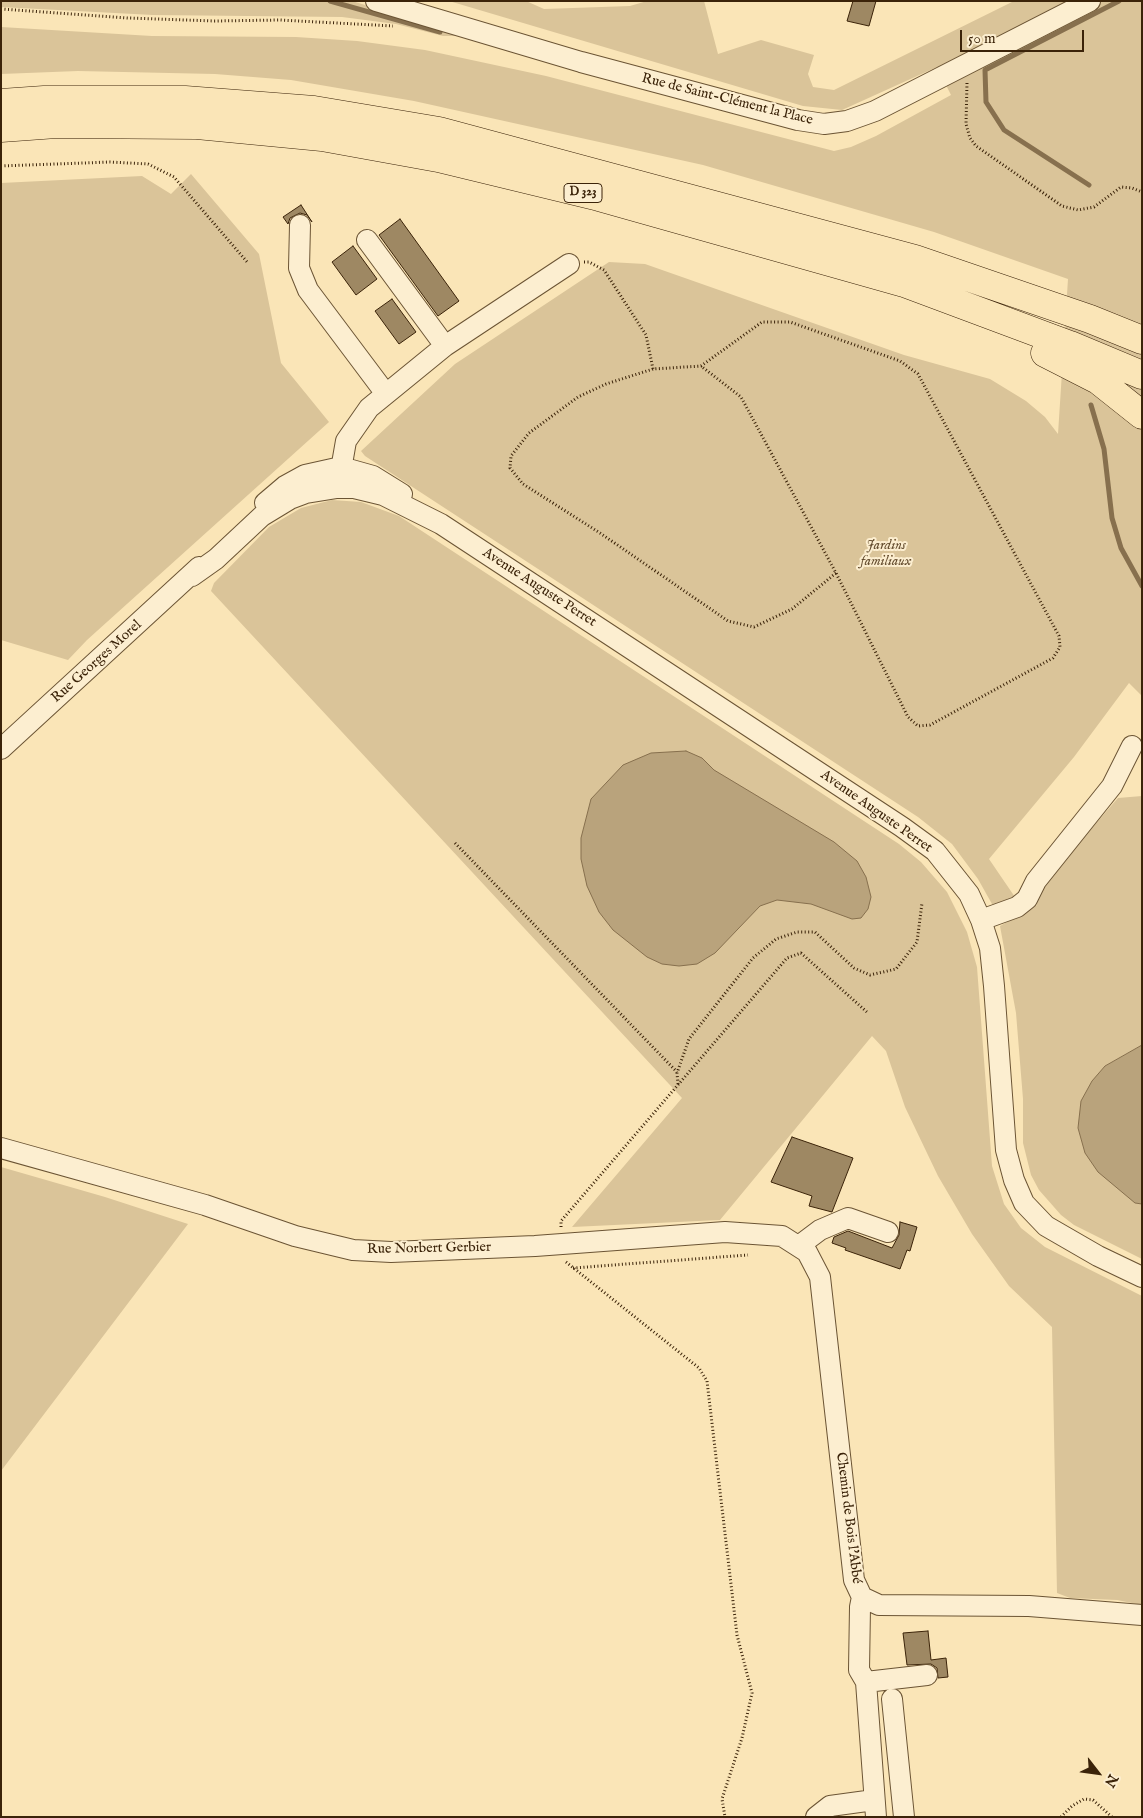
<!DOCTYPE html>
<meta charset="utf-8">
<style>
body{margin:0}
#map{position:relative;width:1143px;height:1818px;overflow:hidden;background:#fae5b7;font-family:"IM FELL English",serif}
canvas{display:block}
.frame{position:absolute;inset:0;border:2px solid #3b2309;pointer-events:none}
.north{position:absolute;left:1073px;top:1748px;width:50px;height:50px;-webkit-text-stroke:4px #fceed0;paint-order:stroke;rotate:120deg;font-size:14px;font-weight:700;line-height:20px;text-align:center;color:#3b2309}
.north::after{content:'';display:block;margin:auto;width:18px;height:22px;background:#3b2309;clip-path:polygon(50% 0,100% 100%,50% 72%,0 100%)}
.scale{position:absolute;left:960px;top:30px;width:124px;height:22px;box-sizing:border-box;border:2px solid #3b2309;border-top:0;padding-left:6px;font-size:15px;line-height:18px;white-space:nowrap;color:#3b2309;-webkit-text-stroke:4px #fceed0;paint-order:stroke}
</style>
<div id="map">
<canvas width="1143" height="1818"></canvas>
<div class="frame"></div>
<div class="north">N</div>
<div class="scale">50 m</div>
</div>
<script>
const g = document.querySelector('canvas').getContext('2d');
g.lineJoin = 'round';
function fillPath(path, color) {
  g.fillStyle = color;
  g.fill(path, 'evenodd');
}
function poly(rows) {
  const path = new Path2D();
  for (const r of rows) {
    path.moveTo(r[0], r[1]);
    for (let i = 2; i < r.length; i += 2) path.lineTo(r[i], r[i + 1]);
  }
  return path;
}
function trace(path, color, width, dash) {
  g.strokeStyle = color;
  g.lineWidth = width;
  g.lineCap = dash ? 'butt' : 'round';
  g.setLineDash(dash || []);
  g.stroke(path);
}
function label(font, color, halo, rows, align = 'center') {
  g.font = font + ' "IM FELL English",serif';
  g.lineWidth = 4;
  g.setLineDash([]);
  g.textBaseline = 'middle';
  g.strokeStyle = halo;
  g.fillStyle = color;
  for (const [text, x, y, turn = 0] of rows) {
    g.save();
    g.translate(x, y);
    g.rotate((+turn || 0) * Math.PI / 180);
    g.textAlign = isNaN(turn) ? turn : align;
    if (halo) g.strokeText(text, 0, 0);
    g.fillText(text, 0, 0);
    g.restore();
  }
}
const green = poly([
 [1,1,352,1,466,36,443,36,396,24,342,17,153,15,1,7],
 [449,1,526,1,544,9,630,6,647,1,704,1,718,54,761,40,814,55,808,74,813,87,834,90,1014,1,1142,1,1142,696,1129,683,1074,757,989,859,1019,903,1000,905,992,904,978,879,952,844,918,817,365,456,361,451,455,364,609,262,645,264,904,355,990,379,1026,401,1045,417,1058,434,1068,279,934,232,703,165,414,101,291,80,215,74,78,71,1,74,1,27,152,36,296,37,357,41,425,50,546,76,834,151,851,147,876,136,951,95,937,67,842,110,803,106],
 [191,174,259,254,281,363,329,422,87,640,68,660,1,640,1,183,142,176,171,194],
 [332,500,361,502,399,516,899,844,921,862,947,892,967,932,977,967,992,1166,1004,1204,1021,1228,1045,1247,1142,1296,1142,1605,1117,1600,1070,1598,1057,1593,1052,1327,1009,1286,972,1234,938,1176,905,1107,886,1051,872,1036,720,1220,572,1227,682,1098,211,591,214,583,269,527,301,508],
 [1142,796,1142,1045,1105,1066,1135,1203,1142,1204,1142,1259,1074,1225,1061,1215,1039,1190,1031,1175,1023,1143,1023,1099,1016,1013,1000,926,1037,905,1037,891,1118,798],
 [1,1167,105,1197,188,1224,1,1471]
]);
const water = poly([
 [686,751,702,758,714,770,834,842,857,861,866,877,871,897,868,909,861,918,852,919,811,904,777,900,760,906,715,953,697,964,679,966,662,964,647,957,613,930,599,912,587,886,581,859,581,838,591,799,623,765,651,753,686,751],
 [1142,1045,1142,1204,1135,1203,1098,1172,1085,1153,1078,1128,1081,1101,1092,1081,1105,1066,1142,1045]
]);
const stream = poly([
 [330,1,440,32],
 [1089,185,1004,130,986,102,985,70,1119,1],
 [1091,405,1104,449,1112,518,1121,548,1142,586]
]);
const building = poly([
 [853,1,876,1,869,26,847,21,853,1],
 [301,205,312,222,307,215,300,213,290,218,288,224,283,217,301,205],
 [400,219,459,301,438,316,379,235,400,219],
 [353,246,377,279,356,295,332,262,353,246],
 [392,299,416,332,399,344,375,311,392,299],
 [792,1137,853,1158,832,1212,809,1206,812,1196,771,1182,792,1137],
 [900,1222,917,1227,910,1251,907,1250,900,1269,845,1250,846,1248,832,1243,834,1237,848,1231,892,1248,899,1235,900,1222],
 [928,1631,931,1660,946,1658,948,1677,938,1678,937,1668,931,1664,907,1665,903,1633,928,1631]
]);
const path = poly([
 [1,9,128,18,215,21,280,20,393,26],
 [967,83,966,124,970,138,976,146,1062,206,1078,210,1094,207,1121,187,1132,188,1142,192],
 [1,166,110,162,148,164,174,177,248,263],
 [584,262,589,262,604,270,646,335,653,369,701,366,762,322,790,322,900,361,918,374,1059,636,1060,647,1053,658,930,725,918,726,908,717,836,573,741,397,701,366],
 [653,369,606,384,578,397,529,433,511,456,510,468,523,484,600,533,728,621,754,627,792,609,836,573],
 [455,843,677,1072],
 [678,1084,677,1073,689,1039,753,958,776,939,797,932,815,932,854,968,870,975,896,969,917,942,922,903],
 [561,1227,561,1221,787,958,801,953,868,1013],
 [566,1262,699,1368,707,1381,737,1635,752,1693,742,1738,722,1799,725,1817],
 [573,1268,748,1255],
 [1061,1817,1072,1806,1084,1799,1093,1800,1112,1817]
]);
const minor = poly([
 [376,1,581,62,798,120,824,124,847,121,875,111,1090,1],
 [300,225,299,268,308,290,386,394],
 [367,240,445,346],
 [339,481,346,441,369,408,445,346,569,264],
 [265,503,285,486,305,475,341,467,373,476,402,494],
 [192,576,216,559,262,516,290,499,306,493,337,488,354,488,383,495,441,524,902,827,935,851,969,894,981,920,990,948,994,986,1006,1150,1014,1180,1024,1203,1046,1226,1098,1256,1142,1277],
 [1,749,199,567],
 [981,920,1017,907,1027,899,1036,881,1112,786,1132,746],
 [1,1148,205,1205,295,1236,353,1250,391,1252,535,1246,725,1232,782,1236,807,1252,820,1277,854,1580,862,1597,879,1605,1029,1606,1142,1615],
 [800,1245,820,1230,848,1218,888,1232],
 [862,1597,860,1607,859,1670,866,1682,876,1817],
 [866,1682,927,1675],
 [892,1699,904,1817],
 [816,1817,830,1806,874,1800]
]);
const highway = poly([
 [1,103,44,100,185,100,314,110,439,131,915,259,1090,319,1142,340],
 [1,128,56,124,197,125,322,137,438,158,599,197,904,283,1070,345,1142,375],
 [1045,353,1098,380,1142,415]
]);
const shields = [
 [583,193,38]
];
const shieldNames = [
 ["D 323",583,193]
];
const streetNames = [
 ["Rue de Saint-Clément la Place",727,100,14],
 ["Avenue Auguste Perret",539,588,33],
 ["Rue Georges Morel",97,662,-42],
 ["Avenue Auguste Perret",876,812,35],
 ["Rue Norbert Gerbier",429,1249,-1],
 ["Chemin de Bois l'Abbé",848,1518,83]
];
const parkNames = [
 ["Jardins",886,546],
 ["familiaux",886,562]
];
fillPath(green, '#dac499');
fillPath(water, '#b9a37c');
trace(water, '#87704e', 1);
trace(stream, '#87704e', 5);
fillPath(building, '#9e8863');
trace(building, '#3b2309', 1);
trace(minor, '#6b5434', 22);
trace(highway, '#3b2309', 29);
trace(path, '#3b2309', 3, [1, 2.5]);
trace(minor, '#fceed0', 20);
trace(highway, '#fae5b7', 28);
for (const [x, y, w] of shields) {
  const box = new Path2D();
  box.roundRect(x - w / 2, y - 9.5, w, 19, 4);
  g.fillStyle = '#fceed0';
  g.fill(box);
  trace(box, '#3b2309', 1);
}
label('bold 12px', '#3b2309', null, shieldNames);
label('14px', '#3b2309', '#fceed0', streetNames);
label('italic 14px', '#634b2d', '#fceed0', parkNames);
</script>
